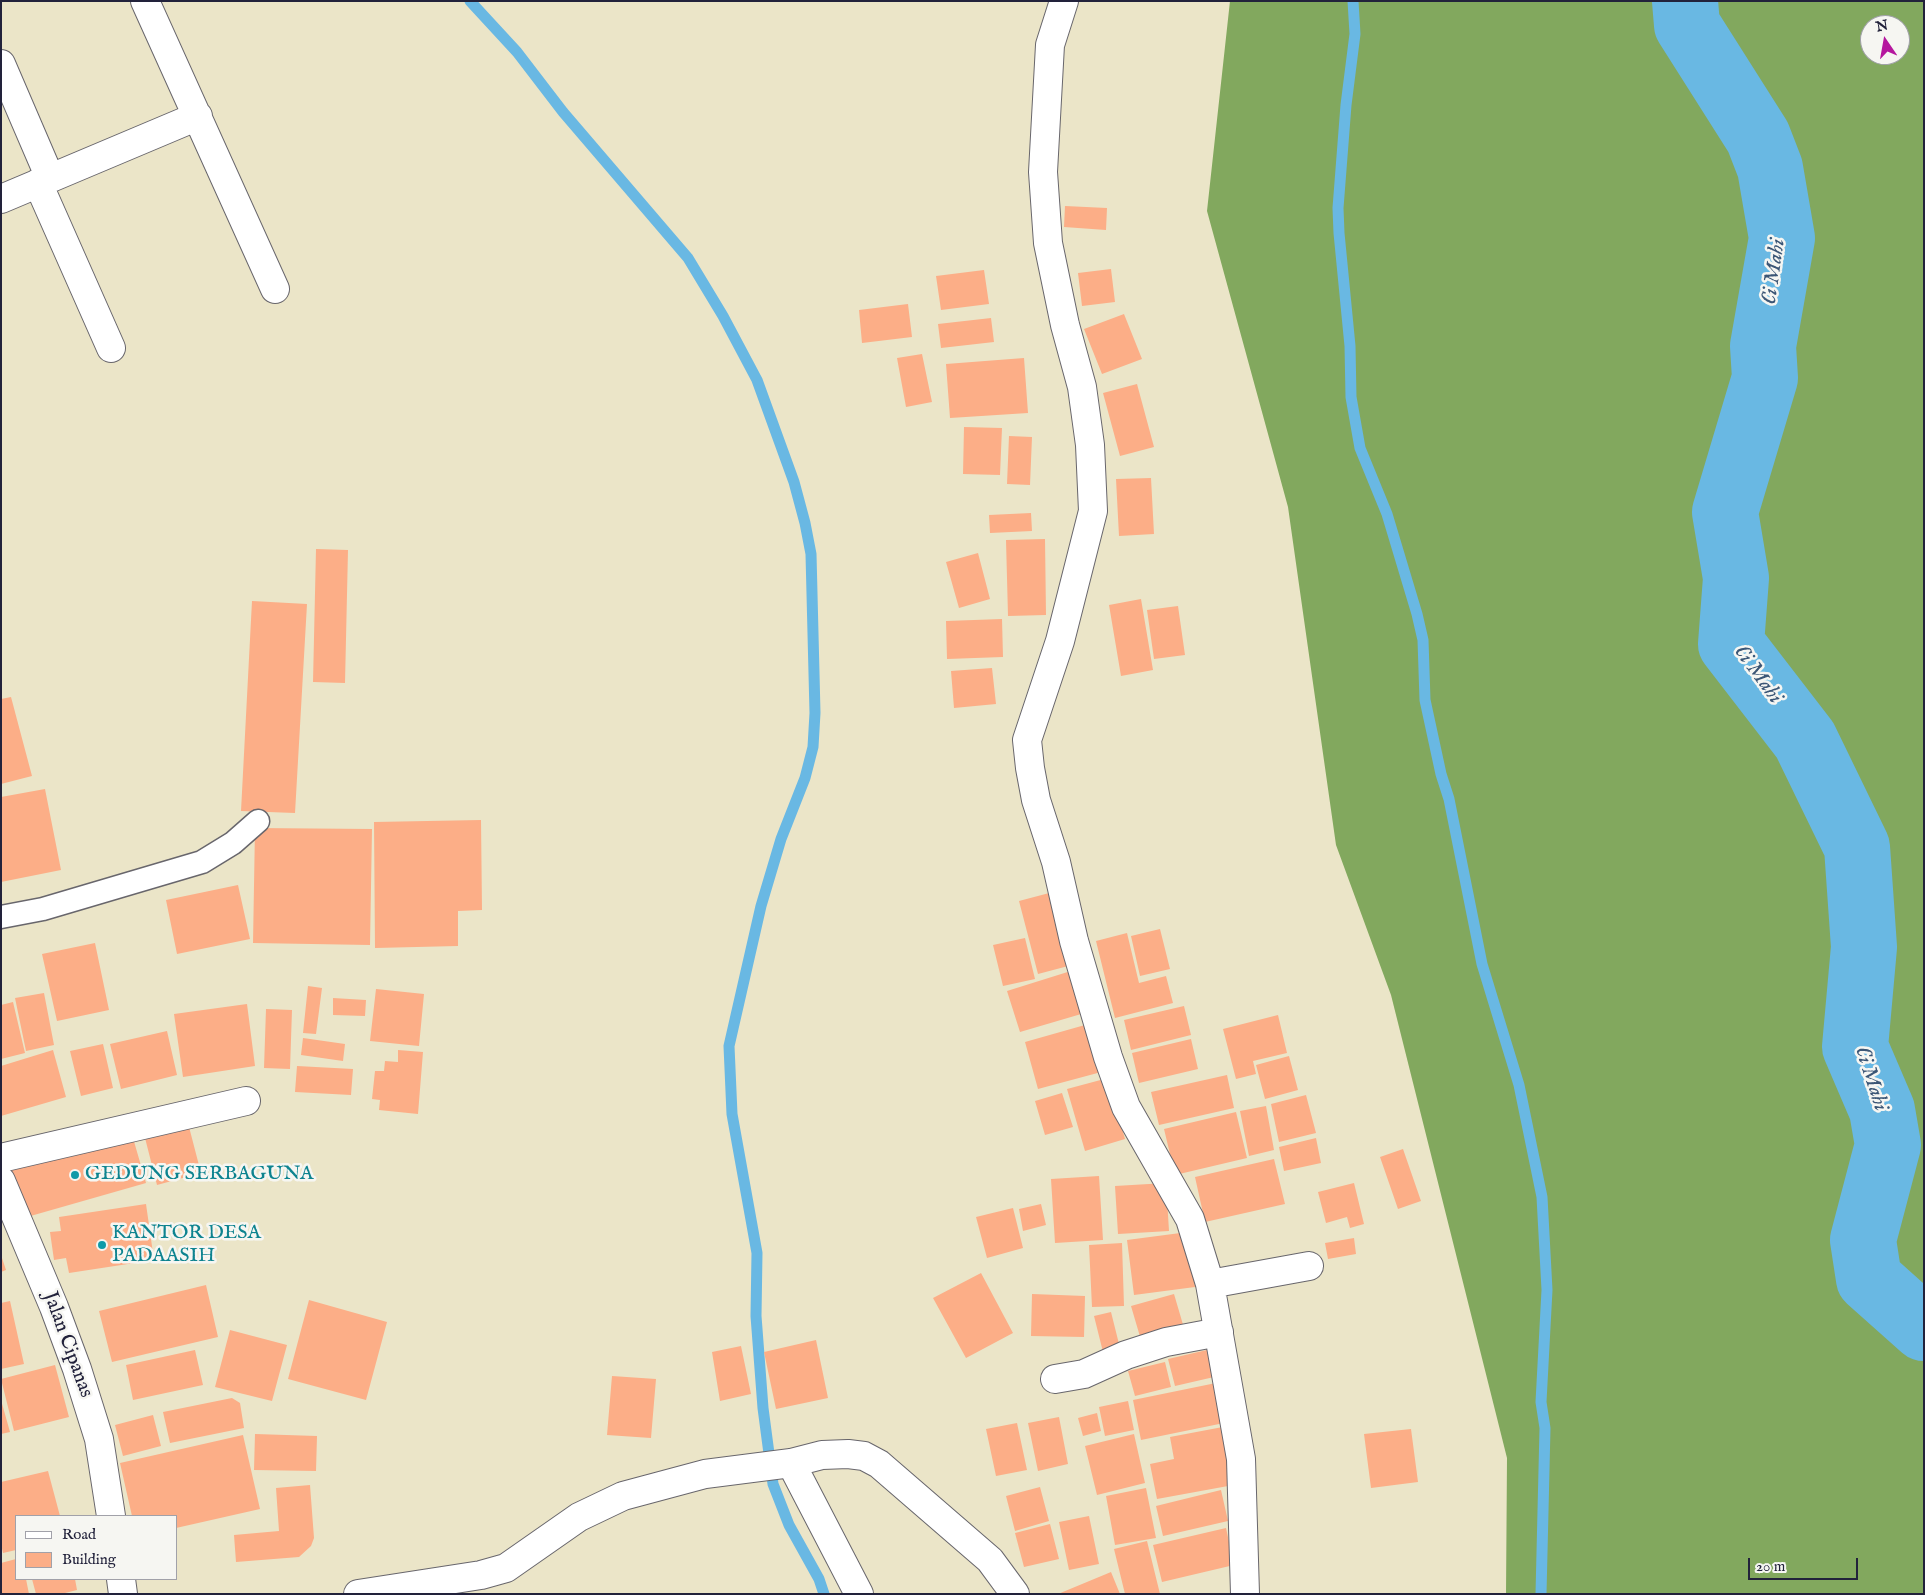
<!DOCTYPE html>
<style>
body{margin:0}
#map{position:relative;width:1925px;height:1595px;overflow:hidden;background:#ebe5c8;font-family:"IM FELL English",serif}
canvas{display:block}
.frame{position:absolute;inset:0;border:2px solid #22223b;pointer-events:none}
.legend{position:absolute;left:15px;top:1515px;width:162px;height:65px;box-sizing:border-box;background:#f6f6f2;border:1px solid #a1a1a9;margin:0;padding:6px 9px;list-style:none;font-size:15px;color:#22223b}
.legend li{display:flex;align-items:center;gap:10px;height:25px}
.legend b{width:25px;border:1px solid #a1a1a9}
.north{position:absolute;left:1860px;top:15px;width:50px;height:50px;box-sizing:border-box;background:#f6f6f2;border:1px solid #a1a1a9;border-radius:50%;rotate:348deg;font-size:14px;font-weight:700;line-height:20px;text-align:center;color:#22223b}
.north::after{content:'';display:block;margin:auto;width:18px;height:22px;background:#b5179e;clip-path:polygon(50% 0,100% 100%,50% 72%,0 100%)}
.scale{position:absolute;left:1748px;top:1558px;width:110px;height:22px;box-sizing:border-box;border:2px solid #22223b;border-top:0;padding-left:6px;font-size:15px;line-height:18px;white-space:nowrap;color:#22223b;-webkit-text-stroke:4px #f6f6f2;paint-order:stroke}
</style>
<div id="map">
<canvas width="1925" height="1595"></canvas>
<div class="frame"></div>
<ul class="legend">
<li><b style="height:6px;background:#fff"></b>Road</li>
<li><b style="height:14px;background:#fcae87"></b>Building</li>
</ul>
<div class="north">N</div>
<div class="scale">20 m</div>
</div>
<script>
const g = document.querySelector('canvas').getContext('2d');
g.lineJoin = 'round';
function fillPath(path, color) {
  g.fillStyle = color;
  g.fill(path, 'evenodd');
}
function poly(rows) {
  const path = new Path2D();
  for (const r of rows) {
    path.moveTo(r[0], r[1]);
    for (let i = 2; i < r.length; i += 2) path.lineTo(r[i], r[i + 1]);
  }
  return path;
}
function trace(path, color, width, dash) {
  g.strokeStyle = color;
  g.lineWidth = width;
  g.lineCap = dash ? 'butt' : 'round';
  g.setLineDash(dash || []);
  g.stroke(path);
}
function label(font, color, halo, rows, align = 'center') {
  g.font = font + ' "IM FELL English",serif';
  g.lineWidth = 5;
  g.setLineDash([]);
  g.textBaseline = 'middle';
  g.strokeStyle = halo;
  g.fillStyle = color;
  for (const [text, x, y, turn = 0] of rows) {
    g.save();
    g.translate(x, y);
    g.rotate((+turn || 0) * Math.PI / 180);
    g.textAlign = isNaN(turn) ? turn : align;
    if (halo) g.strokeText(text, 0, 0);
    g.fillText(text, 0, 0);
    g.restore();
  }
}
const forest = poly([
 [1230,1,1924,1,1924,1594,1506,1594,1507,1458,1391,995,1336,845,1288,507,1207,211],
 [1870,25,1900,25,1900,55,1870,55]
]);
const stream = poly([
 [470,1,517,52,563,112,688,258,723,316,757,380,794,482,805,523,811,554,815,713,813,747,805,778,781,839,761,906,729,1046,732,1114,757,1253,756,1316,763,1408,773,1484,789,1525,819,1579,824,1594],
 [1353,1,1355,34,1346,105,1338,208,1339,233,1350,346,1351,397,1360,448,1387,514,1417,614,1423,640,1425,700,1441,774,1449,799,1482,964,1519,1085,1542,1197,1547,1290,1541,1402,1545,1428,1541,1594]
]);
const river = poly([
 [1685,1,1687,25,1758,137,1770,168,1782,238,1763,346,1765,378,1725,512,1736,578,1731,644,1805,740,1857,847,1864,947,1855,1047,1882,1110,1888,1145,1863,1240,1869,1279,1924,1328]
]);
const building = poly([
 [1065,206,1107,208,1106,230,1064,227],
 [1111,269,1115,302,1082,306,1078,273],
 [984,270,989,304,941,310,936,276],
 [908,304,912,337,862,343,859,310],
 [1124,314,1142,359,1102,374,1084,329],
 [991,318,994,342,941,348,938,324],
 [922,354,932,402,906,407,897,358],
 [1024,358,1028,413,950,418,946,364],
 [1137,384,1154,447,1120,456,1103,393],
 [964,427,1002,428,1000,475,963,474],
 [1009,436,1032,437,1030,485,1007,484],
 [1151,478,1154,534,1119,536,1116,479],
 [1031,513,1032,531,990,533,989,515],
 [1045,539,1046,615,1008,616,1006,540],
 [316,549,348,550,345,683,313,682],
 [978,553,990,599,959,608,946,562],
 [1141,599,1153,670,1121,676,1109,605],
 [252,601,307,604,295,813,241,811],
 [1178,606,1185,655,1154,659,1147,610],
 [1002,619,1003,657,947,659,946,621],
 [992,668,996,704,954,708,951,671],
 [11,697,32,776,1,784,1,699],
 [45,789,61,870,1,882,1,797],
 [481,820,482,910,458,911,458,946,375,948,374,822],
 [255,828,372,829,370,945,253,943],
 [238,885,250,939,177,954,166,900],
 [1053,892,1072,965,1038,974,1019,901],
 [1160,929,1170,969,1140,976,1131,936],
 [1127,933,1139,983,1166,976,1173,1003,1115,1018,1096,941],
 [1025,938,1035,979,1003,986,993,945],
 [95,943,109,1010,57,1021,42,954],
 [1074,970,1088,1012,1020,1032,1007,991],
 [308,986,322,988,316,1034,303,1033],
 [376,989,424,994,419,1046,370,1041],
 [44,993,54,1045,26,1051,15,998],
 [333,998,366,1000,365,1016,333,1015],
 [13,1002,25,1053,1,1059,1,1005],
 [247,1004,255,1066,183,1077,174,1014],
 [1184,1006,1191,1035,1131,1050,1124,1020],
 [266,1009,292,1010,290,1069,264,1068],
 [1278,1015,1287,1053,1253,1061,1256,1074,1236,1079,1223,1029],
 [1092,1023,1105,1071,1038,1089,1025,1042],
 [167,1031,177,1075,121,1089,110,1044],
 [303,1038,345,1044,343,1061,301,1055],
 [1191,1039,1198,1069,1139,1083,1132,1053],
 [103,1044,113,1088,81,1096,70,1051],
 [53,1050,66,1097,1,1116,1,1066],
 [398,1050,423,1052,418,1114,379,1110,380,1100,372,1099,375,1071,384,1071,385,1061,398,1062],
 [1289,1056,1298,1090,1265,1099,1256,1065],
 [297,1066,353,1069,351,1095,295,1092],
 [1227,1075,1234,1108,1159,1125,1151,1092],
 [1108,1078,1125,1139,1085,1151,1067,1089],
 [1062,1093,1073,1127,1045,1135,1035,1101],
 [1306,1095,1316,1133,1279,1142,1271,1104],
 [1266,1106,1274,1150,1249,1156,1240,1111],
 [1236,1112,1247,1158,1175,1175,1164,1129],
 [188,1123,201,1173,157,1185,144,1134],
 [131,1131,146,1183,20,1219,5,1166],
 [1316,1138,1321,1163,1284,1171,1279,1147],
 [1403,1149,1421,1201,1398,1209,1380,1157],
 [1274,1159,1285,1204,1205,1222,1195,1177],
 [1099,1176,1103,1240,1055,1243,1051,1179],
 [1166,1183,1169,1231,1118,1234,1115,1186],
 [1354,1183,1364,1224,1350,1228,1347,1217,1326,1223,1318,1192],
 [146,1204,154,1260,69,1273,66,1258,54,1260,50,1232,61,1231,59,1217],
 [1041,1204,1046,1225,1023,1231,1019,1209],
 [1013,1208,1023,1248,987,1258,976,1217],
 [1188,1232,1195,1287,1134,1295,1127,1240],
 [1354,1238,1356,1254,1328,1259,1325,1243],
 [1122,1243,1124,1306,1092,1307,1089,1245],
 [1,1255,6,1270,1,1272],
 [981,1273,1013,1333,966,1358,933,1298],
 [206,1285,218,1337,112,1362,99,1311],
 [1032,1294,1085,1296,1084,1337,1031,1336],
 [1174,1294,1184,1328,1141,1340,1131,1306],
 [309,1300,387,1322,366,1400,288,1379],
 [10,1301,24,1364,1,1369,1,1303],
 [1111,1312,1120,1348,1103,1352,1094,1316],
 [230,1330,287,1345,272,1401,215,1387],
 [816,1340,828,1398,776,1409,764,1352],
 [741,1346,751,1394,720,1401,712,1352],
 [195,1350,203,1385,133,1400,126,1365],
 [1207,1350,1214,1377,1175,1386,1168,1359],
 [1165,1362,1171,1387,1135,1396,1128,1371],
 [55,1365,69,1417,14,1431,1,1379],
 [612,1376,656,1379,651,1438,607,1435],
 [1216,1383,1224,1423,1141,1440,1133,1400],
 [232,1398,240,1403,244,1428,170,1443,163,1412],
 [1,1400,10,1432,1,1434],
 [1128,1401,1134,1430,1105,1436,1099,1407],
 [1097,1413,1101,1431,1083,1436,1078,1418],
 [153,1415,161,1446,123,1456,115,1425],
 [1059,1417,1068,1464,1038,1471,1028,1423],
 [1017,1423,1027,1470,996,1476,986,1429],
 [1228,1426,1239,1484,1157,1499,1150,1464,1174,1459,1170,1437],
 [1411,1429,1418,1482,1371,1488,1364,1434],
 [255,1434,317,1436,316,1471,254,1470],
 [1134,1434,1145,1483,1097,1495,1085,1446],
 [243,1435,260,1509,176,1528,176,1516,132,1516,120,1463],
 [48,1471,60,1516,16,1516,16,1550,3,1553,1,1544,1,1482],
 [310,1485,314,1538,311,1546,299,1557,236,1562,234,1535,279,1531,276,1488],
 [1040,1487,1049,1521,1015,1531,1006,1496],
 [1146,1488,1156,1538,1115,1545,1106,1496],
 [1221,1490,1228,1521,1163,1536,1156,1506],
 [1089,1516,1099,1564,1069,1570,1059,1522],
 [1050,1524,1059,1559,1024,1567,1015,1533],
 [1226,1528,1234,1565,1162,1582,1153,1545],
 [1147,1541,1160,1594,1125,1594,1114,1549],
 [16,1559,16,1579,26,1579,29,1594,1,1594,1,1563],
 [1111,1572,1120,1594,1058,1594],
 [32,1579,75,1579,77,1590,61,1594,36,1594]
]);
const service = poly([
 [1,917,43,909,202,862,233,843,258,821]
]);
const minor = poly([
 [145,1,275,289],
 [1064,1,1050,45,1043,172,1048,243,1065,325,1082,387,1090,445,1093,511,1060,641,1027,740,1030,768,1036,800,1056,862,1074,941,1108,1057,1126,1107,1190,1219,1210,1284,1241,1459,1245,1594],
 [1,64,50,178],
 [38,183,111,348],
 [1,199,198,116],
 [1,1158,246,1101],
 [1210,1284,1309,1266],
 [1055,1379,1084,1374,1126,1355,1166,1342,1219,1332],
 [791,1463,859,1594],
 [358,1594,481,1575,506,1568,579,1517,623,1496,705,1474,791,1463,822,1455,848,1454,864,1456,879,1464,990,1560,1015,1594]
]);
const tertiary = poly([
 [1,1181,54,1307,77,1369,99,1439,111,1516],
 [121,1579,123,1594]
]);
const markers = [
 [75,1175,5,"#0f9aa8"],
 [102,1245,5,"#0f9aa8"]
];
const cultureNames = [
 ["GEDUNG SERBAGUNA",85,1175],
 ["KANTOR DESA",112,1234],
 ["PADAASIH",112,1257]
];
const streetNames = [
 ["Jalan Cipanas",67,1345,70]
];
const waterNames = [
 ["Ci Mahi",1775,272,-82],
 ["Ci Mahi",1757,675,54],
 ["Ci Mahi",1870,1079,72]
];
fillPath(forest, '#82a85e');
trace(stream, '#69b8e3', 11);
trace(river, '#69b8e3', 66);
fillPath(building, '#fcae87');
trace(service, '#68666c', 25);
trace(minor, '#68666c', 30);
trace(tertiary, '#68666c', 30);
trace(service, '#fff', 22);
trace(minor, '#fff', 28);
trace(tertiary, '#fff', 28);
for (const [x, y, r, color] of markers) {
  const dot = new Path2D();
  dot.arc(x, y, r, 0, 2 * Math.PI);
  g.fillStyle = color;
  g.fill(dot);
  trace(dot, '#f6f6f2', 2);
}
label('20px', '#0d838f', '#f6f6f2', cultureNames, 'left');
label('20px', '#22223b', '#f6f6f2', streetNames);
label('italic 21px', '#3b5676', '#f6f6f2', waterNames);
</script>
